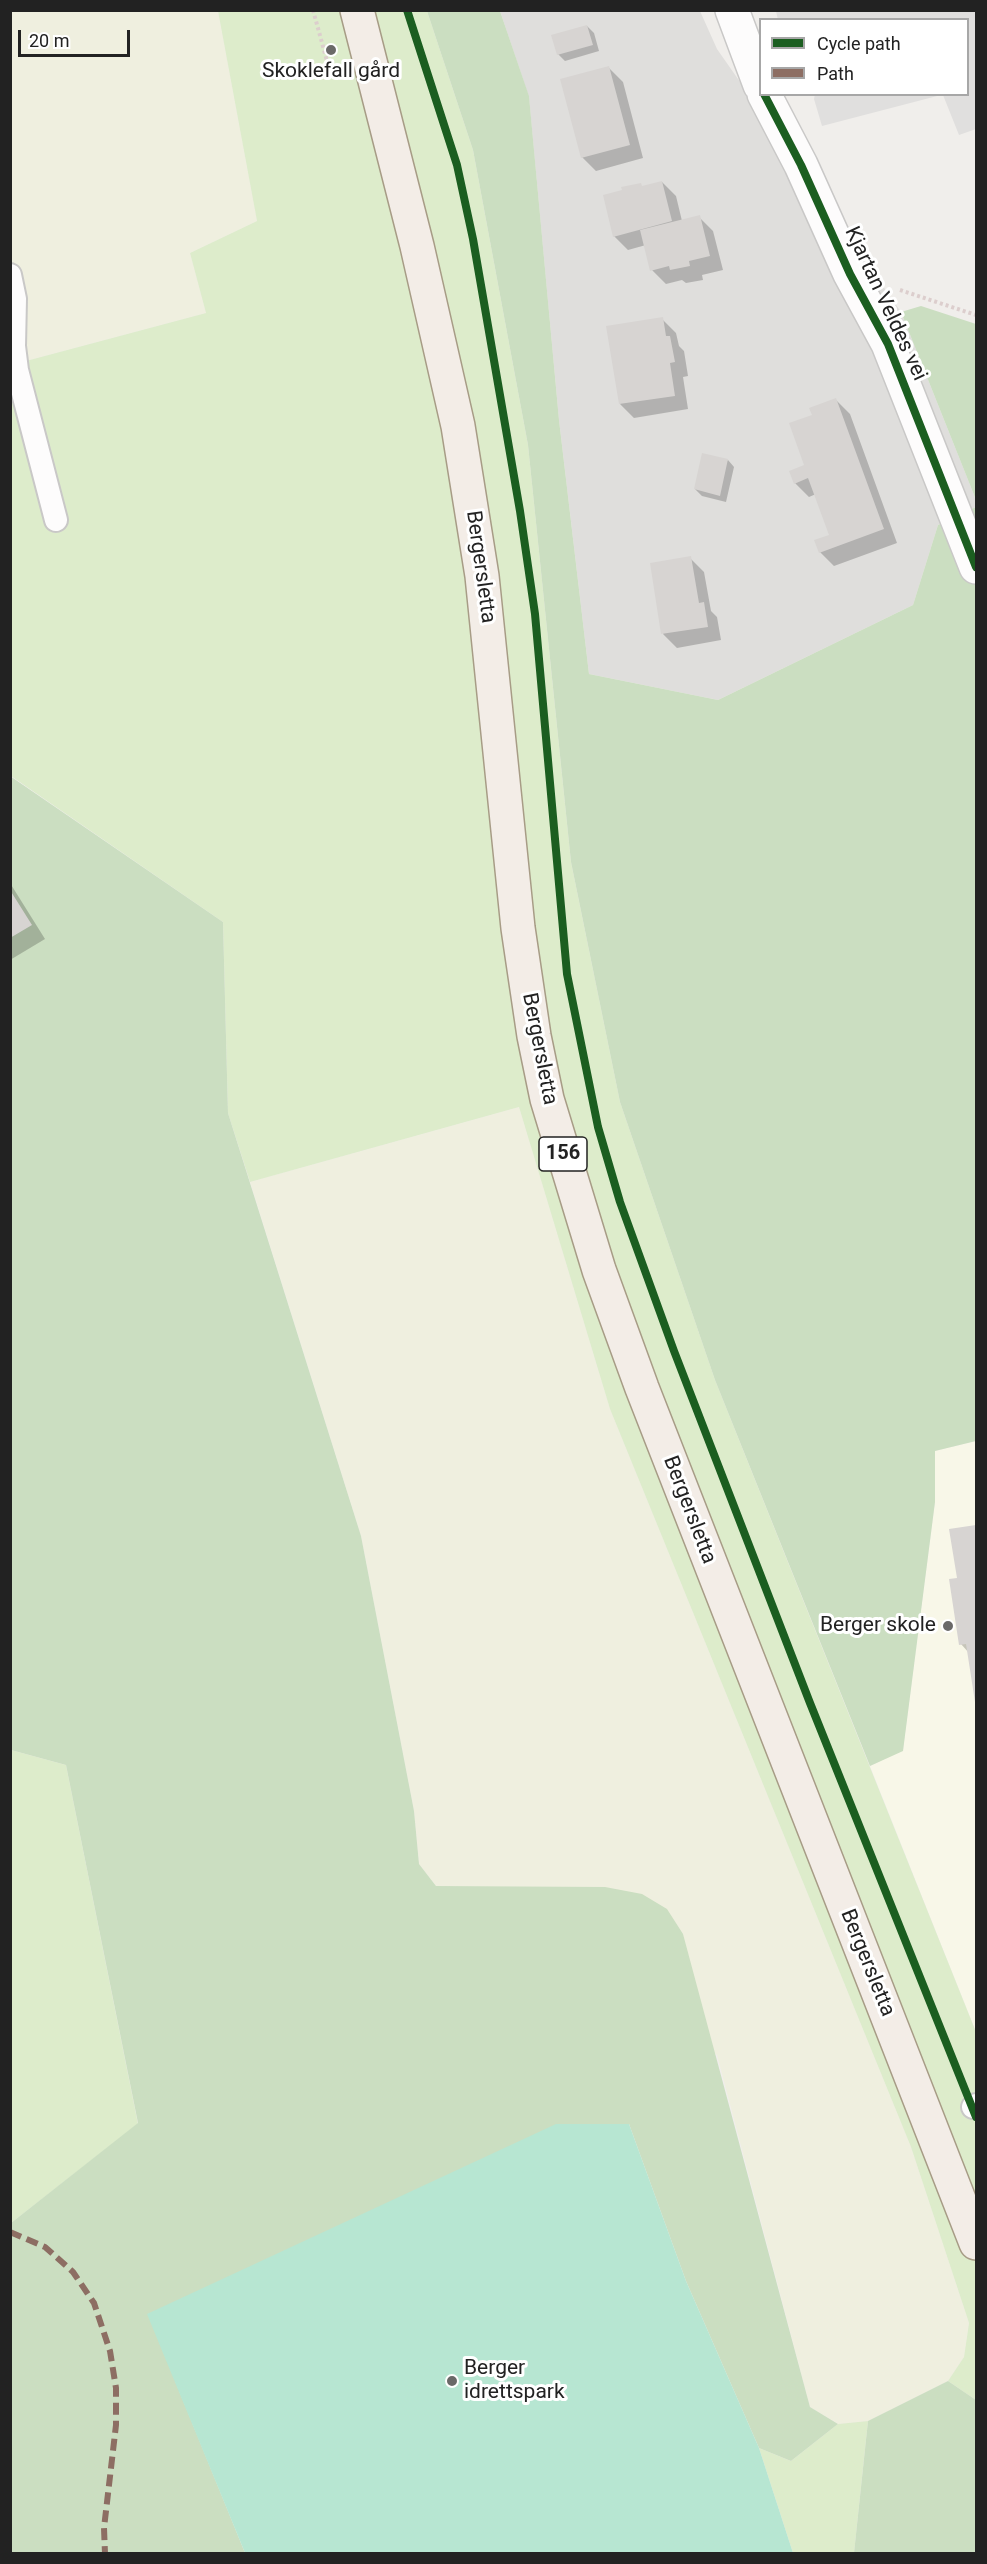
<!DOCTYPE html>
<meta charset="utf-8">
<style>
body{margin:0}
#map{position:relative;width:987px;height:2564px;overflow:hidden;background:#f0eeeb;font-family:Roboto,sans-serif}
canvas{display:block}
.frame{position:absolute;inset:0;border:12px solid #222;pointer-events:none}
.legend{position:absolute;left:759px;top:18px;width:210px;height:78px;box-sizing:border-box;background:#fff;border:2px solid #a7a7a7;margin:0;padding:8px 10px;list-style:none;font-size:18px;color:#222}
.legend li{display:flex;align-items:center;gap:12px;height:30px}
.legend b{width:30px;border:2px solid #a7a7a7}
.scale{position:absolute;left:18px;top:30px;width:112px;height:27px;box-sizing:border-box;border:3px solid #222;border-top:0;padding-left:8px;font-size:18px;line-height:21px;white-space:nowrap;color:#222;-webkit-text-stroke:4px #fff;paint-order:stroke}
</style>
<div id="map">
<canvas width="987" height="2564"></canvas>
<div class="frame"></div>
<ul class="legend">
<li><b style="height:8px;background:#1b5e20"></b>Cycle path</li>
<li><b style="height:8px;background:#8d6e63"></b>Path</li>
</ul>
<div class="scale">20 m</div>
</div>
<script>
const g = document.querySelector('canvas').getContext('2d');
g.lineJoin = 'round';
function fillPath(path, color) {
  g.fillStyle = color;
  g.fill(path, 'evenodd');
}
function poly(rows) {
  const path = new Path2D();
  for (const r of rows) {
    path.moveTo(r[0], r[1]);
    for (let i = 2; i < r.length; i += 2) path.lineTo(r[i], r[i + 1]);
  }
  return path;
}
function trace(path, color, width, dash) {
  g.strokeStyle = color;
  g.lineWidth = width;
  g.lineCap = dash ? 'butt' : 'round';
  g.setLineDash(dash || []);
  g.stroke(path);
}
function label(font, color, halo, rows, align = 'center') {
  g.font = font + ' Roboto,sans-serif';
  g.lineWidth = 6;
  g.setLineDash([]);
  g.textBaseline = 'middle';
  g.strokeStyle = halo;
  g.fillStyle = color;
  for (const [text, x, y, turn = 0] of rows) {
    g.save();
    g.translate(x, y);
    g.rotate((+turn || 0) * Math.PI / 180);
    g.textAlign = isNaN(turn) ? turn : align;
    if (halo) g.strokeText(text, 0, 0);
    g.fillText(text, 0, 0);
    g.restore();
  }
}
const residential = poly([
 [500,11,700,11,717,49,901,312,976,500,976,507,938,525,913,605,718,700,589,674,559,420,529,97]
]);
const education = poly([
 [976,1441,976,2032,870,1766,903,1750,935,1502,935,1451]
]);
const farmland = poly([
 [11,11,218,11,257,221,190,253,206,313,11,365],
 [519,1107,610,1409,911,2147,969,2323,964,2357,948,2381,868,2421,838,2424,810,2407,717,2055,464,1888,436,1886,419,1864,414,1811,361,1536,250,1182]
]);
const grass = poly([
 [218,11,427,11,473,150,528,445,571,862,620,1102,715,1380,976,2032,976,2400,948,2381,964,2357,969,2323,911,2147,610,1409,519,1107,250,1182,228,1113,223,922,11,776,11,365,206,313,190,253,257,221],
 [11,1750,66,1765,138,2124,11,2223],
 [868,2421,854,2553,793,2553,759,2448,791,2461,838,2424]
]);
const forest = poly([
 [427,11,500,11,529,96,559,420,589,674,718,700,913,605,938,525,976,507,976,1441,935,1451,935,1502,903,1751,870,1766,715,1380,620,1102,571,862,528,445,473,150],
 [921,306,976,324,976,500,901,312],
 [10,776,223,922,228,1113,361,1536,414,1811,419,1864,436,1886,605,1887,642,1894,667,1909,683,1934,810,2407,838,2424,791,2461,759,2448,686,2281,629,2124,148,2314,245,2553,11,2553,11,2223,138,2123,66,1765,11,1750],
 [948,2381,976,2400,976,2553,854,2553,868,2421]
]);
const pitch = poly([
 [556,2124,629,2124,686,2281,759,2448,793,2553,245,2553,147,2314]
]);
const parking = poly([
 [776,11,976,11,976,129,959,135,943,95,968,94,968,20,778,20],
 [815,94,941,94,941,95,822,126,814,99]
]);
const shadow = poly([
 [587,26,594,33,599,51,565,61,558,54],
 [609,68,623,82,643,158,596,171,582,157],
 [662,182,676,196,682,221,699,217,713,231,723,270,702,275,703,280,686,283,682,280,666,284,652,270,646,245,628,250,614,236,643,187],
 [662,319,676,333,679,346,684,351,688,376,683,377,688,409,634,418,620,404],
 [836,400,850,414,897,543,834,566,820,552,831,536,816,494,809,497,795,483,806,466,814,416],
 [728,460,734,467,726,502,702,496,695,489],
 [690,558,704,572,711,611,717,617,721,640,677,648,663,634],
 [10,883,45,939,10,960],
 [976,1526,976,1701,969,1653,961,1644,958,1579,951,1530]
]);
const building = poly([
 [587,25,593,45,557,55,551,35],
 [609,66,630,145,581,158,560,79],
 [662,181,672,221,613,237,603,195,622,190,621,187,641,183,642,186],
 [700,215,710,256,689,261,690,266,670,270,669,266,650,271,640,230],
 [663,317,666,336,670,336,675,362,670,363,675,396,619,404,606,326],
 [836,398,884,529,819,553,814,540,829,535,808,478,794,484,789,471,804,465,789,423,812,415,809,408],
 [702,453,728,459,720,496,694,489],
 [691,556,699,603,704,602,708,627,661,634,650,563],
 [10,890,32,925,10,938],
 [976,1525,976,1702,975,1702,966,1644,959,1645,949,1579,957,1578,949,1529]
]);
const path = poly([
 [313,10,327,61],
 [900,290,976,315]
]);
const lane = poly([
 [10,275,15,299,14,346,17,370,56,520],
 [973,2107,976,2105]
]);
const street = poly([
 [732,10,760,85],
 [764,94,801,165,850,274,888,344,976,567]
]);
const primary = poly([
 [357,10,417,246,458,426,482,576,518,928,534,1036,547,1099,599,1270,642,1388,976,2243]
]);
const quiet = poly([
 [10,2232,45,2247,73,2272,94,2303,110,2351,116,2388,116,2425,104,2528,105,2554]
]);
const cycleway = poly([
 [407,10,457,165,473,239,520,511,535,614,567,974,598,1127,620,1202,674,1351,810,1703,976,2117],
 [764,94,801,165,850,274,888,344,976,567]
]);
const markers = [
 [331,50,6,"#6a6968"],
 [948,1626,6,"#6a6968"],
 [452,2381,6,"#6a6968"]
];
const shields = [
 [563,1154,48]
];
const shieldNames = [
 ["156",563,1154]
];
const poiNames = [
 ["Skoklefall gård",331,72],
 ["Berger skole",936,1626,"right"],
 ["Berger",464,2369,"left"],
 ["idrettspark",464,2393,"left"]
];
const streetNames = [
 ["Kjartan Veldes vei",885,304,65],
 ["Bergersletta",480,567,82],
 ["Bergersletta",539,1049,79],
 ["Bergersletta",689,1510,69],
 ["Bergersletta",867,1963,68]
];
fillPath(residential, '#dfdedc');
fillPath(education, '#f8f7e8');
fillPath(farmland, '#efefdf');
fillPath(grass, '#ddeccb');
fillPath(forest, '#cbdec1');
fillPath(pitch, '#b7e6d2');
fillPath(parking, '#e0dfde');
fillPath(shadow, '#0003');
fillPath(building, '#d7d4d2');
trace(lane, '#c9c8c7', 26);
trace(street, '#c9c8c7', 36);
trace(primary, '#a79c86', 36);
trace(path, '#dccecd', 4, [3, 3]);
trace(lane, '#fdfcfc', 22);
trace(street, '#fdfcfc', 33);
trace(primary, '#f3ede7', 33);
trace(quiet, '#8d6e63', 6, [12, 6]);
trace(cycleway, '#1b5e20', 8);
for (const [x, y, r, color] of markers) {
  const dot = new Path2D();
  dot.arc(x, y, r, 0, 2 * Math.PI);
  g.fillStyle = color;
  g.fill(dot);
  trace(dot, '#fff', 2);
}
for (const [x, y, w] of shields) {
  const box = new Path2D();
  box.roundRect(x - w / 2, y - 17, w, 34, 4.5);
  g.fillStyle = '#fff';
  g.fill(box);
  trace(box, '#222', 1.5);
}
label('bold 20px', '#222', null, shieldNames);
label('21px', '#222', '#fff', poiNames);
label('21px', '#222', '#fff', streetNames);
</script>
